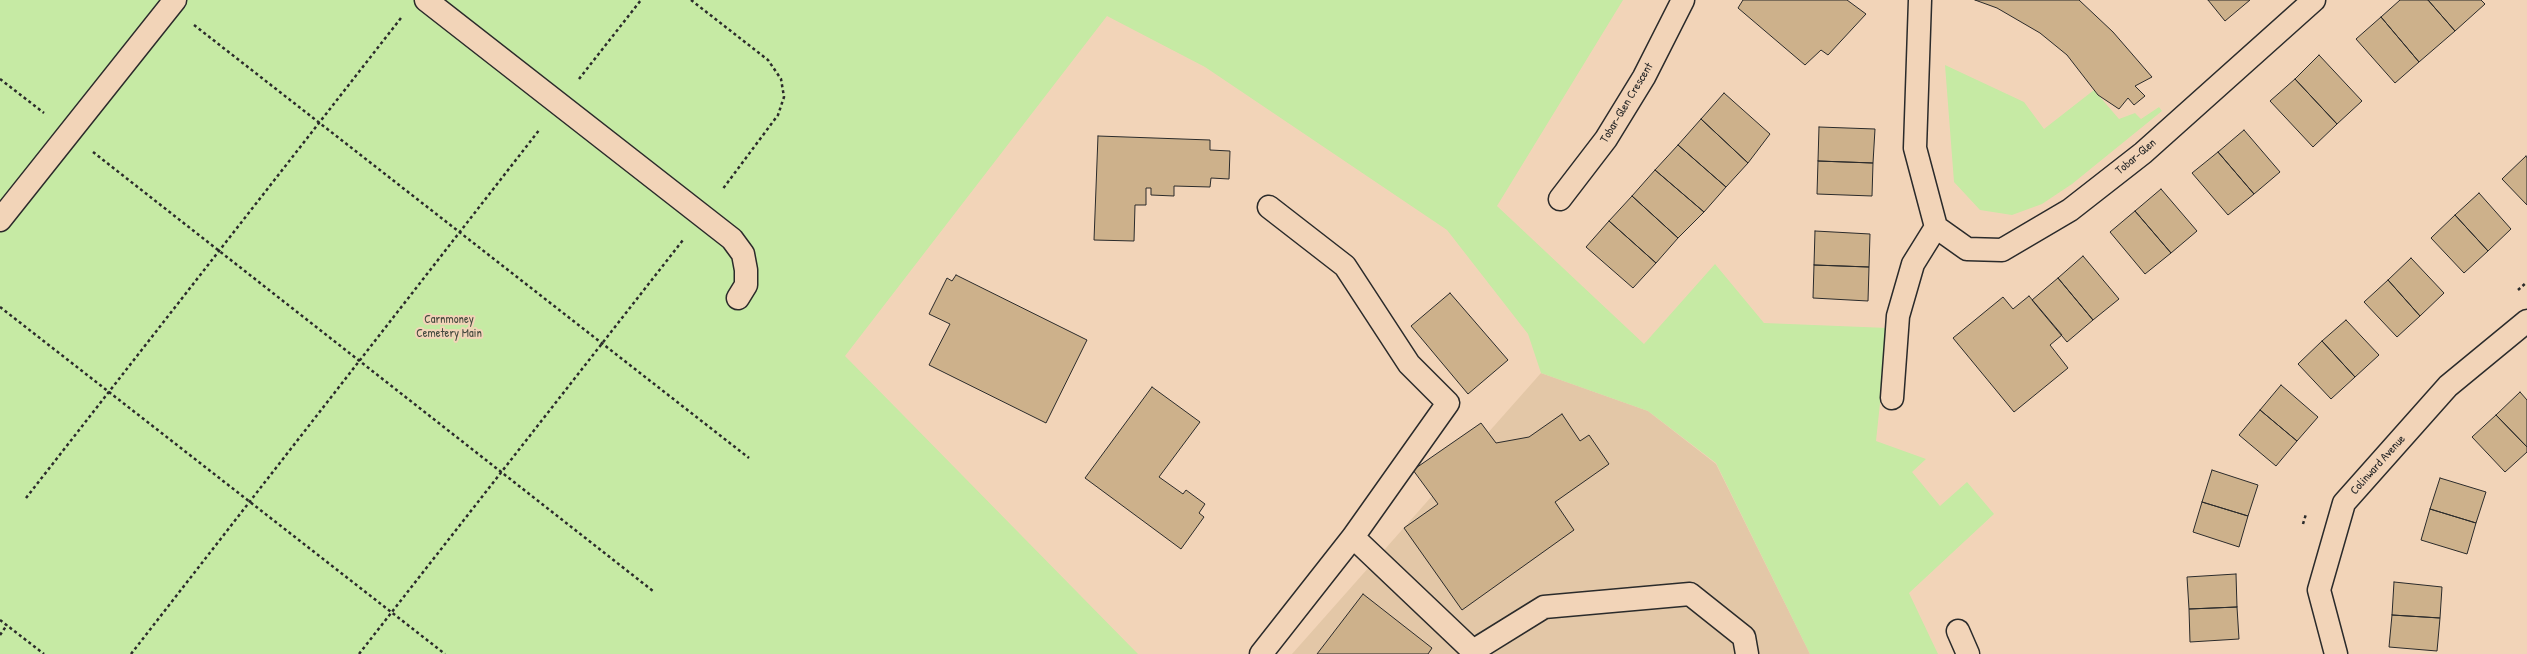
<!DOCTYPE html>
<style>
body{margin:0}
canvas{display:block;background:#f2d4b8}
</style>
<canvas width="2527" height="654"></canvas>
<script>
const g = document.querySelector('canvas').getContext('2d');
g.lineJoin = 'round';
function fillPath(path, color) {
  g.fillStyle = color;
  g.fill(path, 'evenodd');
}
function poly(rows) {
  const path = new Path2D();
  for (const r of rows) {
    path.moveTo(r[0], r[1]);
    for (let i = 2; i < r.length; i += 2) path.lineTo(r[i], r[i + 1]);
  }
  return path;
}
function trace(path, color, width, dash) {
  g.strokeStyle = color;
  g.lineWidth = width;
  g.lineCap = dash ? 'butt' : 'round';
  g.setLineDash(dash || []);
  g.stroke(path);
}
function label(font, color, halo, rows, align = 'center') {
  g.font = font + ' "Patrick Hand",sans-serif';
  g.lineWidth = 4;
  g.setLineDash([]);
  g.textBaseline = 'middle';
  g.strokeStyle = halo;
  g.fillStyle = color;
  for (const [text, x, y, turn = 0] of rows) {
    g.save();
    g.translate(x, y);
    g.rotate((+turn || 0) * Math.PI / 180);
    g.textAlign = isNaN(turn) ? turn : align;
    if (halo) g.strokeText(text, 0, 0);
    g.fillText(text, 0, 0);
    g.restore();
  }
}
const built = poly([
 [1541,373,1648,411,1716,464,1810,654,1292,654]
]);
const green = poly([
 [0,0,1623,0,1497,206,1644,344,1715,264,1764,323,1888,328,1876,441,1926,459,1912,472,1940,506,1967,482,1994,514,1909,593,1938,654,1810,654,1716,463,1648,411,1541,373,1528,334,1447,230,1205,67,1107,16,845,356,1138,654,0,654],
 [1945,65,2024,102,2044,129,2094,90,2119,119,2135,113,2141,119,2159,107,2162,111,2072,184,2042,204,2012,215,1980,210,1954,182]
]);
const building = poly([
 [1743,0,1847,0,1866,14,1828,55,1821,50,1805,65,1738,8,1743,0],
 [1975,0,2079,0,2113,32,2152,77,2135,86,2145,96,2134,105,2128,98,2119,109,2098,95,2067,55,2040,33,1997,8,1975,0],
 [2208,0,2250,0,2225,21,2208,0],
 [2400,0,2428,0,2455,31,2419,62,2381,17,2400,0],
 [2428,0,2481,0,2485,4,2455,31,2428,0],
 [2381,17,2419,62,2395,83,2356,39,2381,17],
 [2319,55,2362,101,2337,124,2295,79,2319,55],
 [2295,79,2337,124,2313,147,2270,101,2295,79],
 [1724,93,1770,134,1748,163,1701,119,1724,93],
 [1701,119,1748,163,1726,187,1678,145,1701,119],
 [1819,127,1875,129,1873,163,1818,161,1819,127],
 [2244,130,2280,172,2254,194,2218,152,2244,130],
 [1098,136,1210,140,1210,150,1230,151,1229,179,1211,178,1210,187,1174,186,1174,196,1151,195,1151,188,1146,188,1146,205,1135,205,1134,241,1094,240,1098,136],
 [1678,145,1726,187,1704,212,1655,170,1678,145],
 [2218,152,2254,194,2228,215,2192,173,2218,152],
 [2526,156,2527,158,2527,205,2502,179,2526,156],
 [1818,161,1873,163,1872,196,1817,194,1818,161],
 [1655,170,1704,212,1678,238,1632,196,1655,170],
 [2161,189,2197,231,2171,253,2135,211,2161,189],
 [2479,193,2511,229,2488,251,2455,215,2479,193],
 [1632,196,1678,238,1656,263,1609,221,1632,196],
 [2135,211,2171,253,2145,274,2110,232,2135,211],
 [2455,215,2488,251,2464,273,2431,238,2455,215],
 [1609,221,1656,263,1633,288,1586,247,1609,221],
 [1815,231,1870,234,1869,267,1814,265,1815,231],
 [2083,256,2119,299,2093,320,2058,278,2083,256],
 [2411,258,2444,293,2420,316,2388,280,2411,258],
 [1814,265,1869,267,1868,301,1813,298,1814,265],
 [956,275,1087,340,1046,423,929,365,950,324,929,314,947,278,952,281,956,275],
 [2058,278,2093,320,2067,342,2032,300,2058,278],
 [2388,280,2420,316,2397,337,2364,302,2388,280],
 [1450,293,1508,360,1468,394,1411,326,1450,293],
 [2029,296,2062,335,2050,345,2068,368,2014,412,1953,338,2003,297,2013,309,2029,296],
 [2346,320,2379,355,2355,377,2322,341,2346,320],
 [2322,341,2355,377,2331,399,2298,364,2322,341],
 [2281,385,2318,417,2297,441,2260,410,2281,385],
 [1152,387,1200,422,1159,477,1183,494,1186,490,1205,504,1199,513,1204,517,1181,549,1085,478,1152,387],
 [2520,392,2527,400,2527,447,2496,415,2520,392],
 [2260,410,2297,441,2276,466,2239,435,2260,410],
 [1562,414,1580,441,1589,435,1609,464,1555,502,1574,530,1462,610,1404,528,1438,504,1413,470,1481,423,1496,443,1529,437,1562,414],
 [2496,415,2527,447,2527,452,2505,472,2472,437,2496,415],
 [2212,470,2258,485,2248,516,2202,502,2212,470],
 [2440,478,2486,492,2476,523,2430,509,2440,478],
 [2202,502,2248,516,2239,547,2193,532,2202,502],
 [2430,509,2476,523,2467,554,2421,540,2430,509],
 [2236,574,2237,607,2189,609,2187,577,2236,574],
 [2394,582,2442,587,2440,618,2392,615,2394,582],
 [1363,594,1432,648,1428,654,1317,654,1363,594],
 [2237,607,2239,639,2190,642,2189,609,2237,607],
 [2392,615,2440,618,2437,651,2389,647,2392,615]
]);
const path = poly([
 [691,0,768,60,781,79,784,97,778,115,722,190],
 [194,25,749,458],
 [0,79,44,113],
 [579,79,641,0],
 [93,152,653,591],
 [2518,290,2527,282],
 [0,307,445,654],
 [26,498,401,18],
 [2303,524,2306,514],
 [0,620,44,654],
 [0,635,7,625],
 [131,654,540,129],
 [359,654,683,240]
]);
const minor = poly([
 [426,0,732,239,743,254,746,270,746,285,738,298],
 [1920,0,1915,148,1936,227,1967,249,2002,250,2070,210,2143,153,2314,0],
 [1560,199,1606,139,1644,77,1683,0],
 [0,220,175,0],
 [1892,398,1898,316,1913,264,1936,227],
 [1353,537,1473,651],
 [1958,631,1968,654],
 [1261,654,1353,537,1448,403,1409,364,1345,266,1269,207],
 [1472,654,1473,651,1544,607,1690,594,1744,637,1747,654],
 [2336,654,2319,590,2344,503,2448,386,2527,321]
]);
const streetNames = [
 ["Tobar-Glen Crescent",1627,103,-59],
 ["Tobar-Glen",2136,157,-40],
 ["Colinward Avenue",2378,465,-48]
];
const parkNames = [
 ["Carnmoney",449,320],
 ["Cemetery Main",449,334]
];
fillPath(built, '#e3c7a7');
fillPath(green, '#c6eaa4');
fillPath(building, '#cdb18b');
trace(building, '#2b2b2b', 1);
trace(minor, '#2b2b2b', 25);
trace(path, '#2b2b2b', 2.5, [3, 3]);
trace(minor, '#f2d4b8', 22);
label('12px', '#2b2b2b', '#f2d4b8', streetNames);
label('12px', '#42483d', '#f2d4b8', parkNames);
</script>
